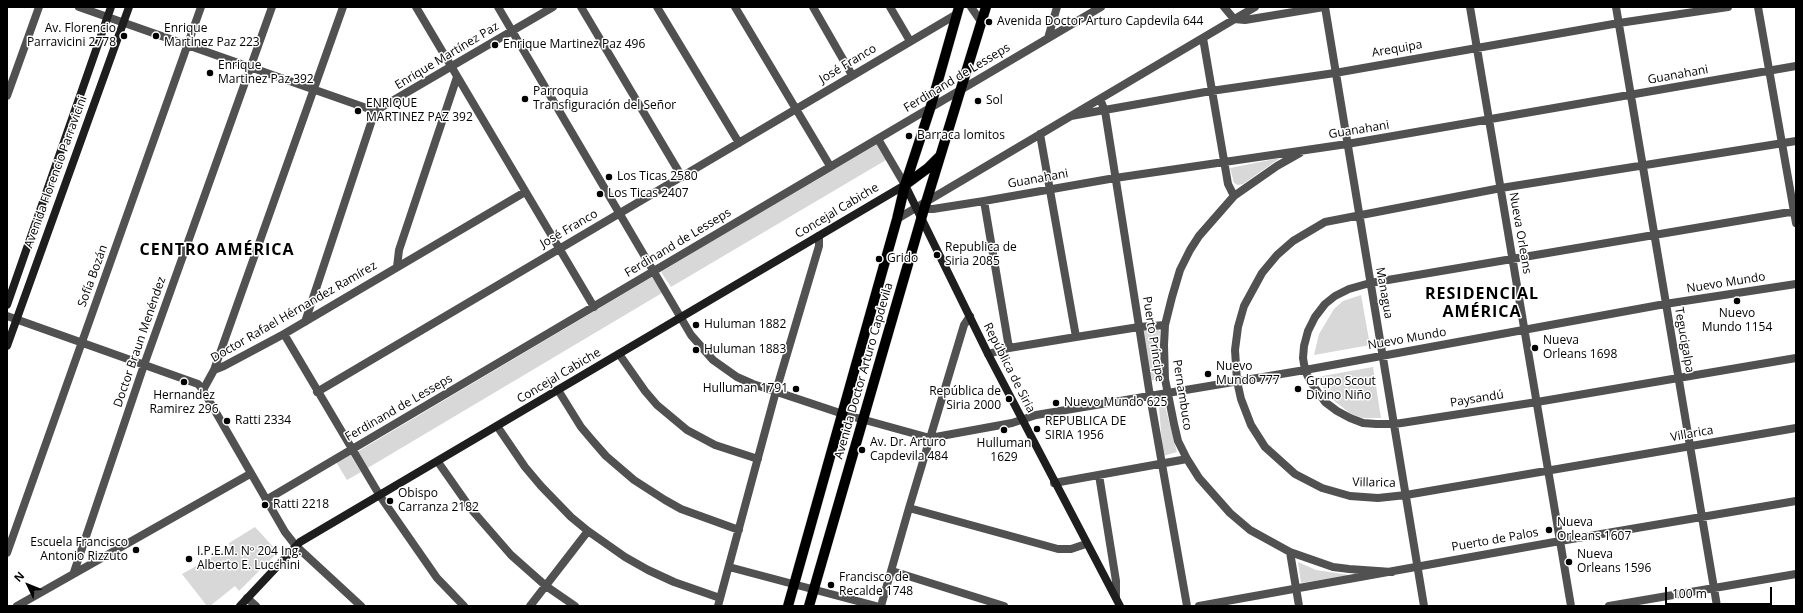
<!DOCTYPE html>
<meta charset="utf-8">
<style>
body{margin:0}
#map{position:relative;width:1803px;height:613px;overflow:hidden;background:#fff;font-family:"Open Sans",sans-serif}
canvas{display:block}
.frame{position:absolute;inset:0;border:8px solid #000;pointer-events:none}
.north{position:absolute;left:8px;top:565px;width:40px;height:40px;-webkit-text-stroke:3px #fff;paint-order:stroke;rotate:313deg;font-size:11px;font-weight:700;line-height:16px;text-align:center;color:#000}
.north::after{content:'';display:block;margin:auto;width:14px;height:18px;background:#000;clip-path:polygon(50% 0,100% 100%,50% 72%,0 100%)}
.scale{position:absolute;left:1665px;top:587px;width:107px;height:18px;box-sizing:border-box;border:2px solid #000;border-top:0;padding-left:5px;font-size:12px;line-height:14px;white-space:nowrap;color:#000;-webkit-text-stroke:3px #fff;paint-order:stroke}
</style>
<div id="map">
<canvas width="1803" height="613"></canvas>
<div class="frame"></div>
<div class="north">N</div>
<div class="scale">100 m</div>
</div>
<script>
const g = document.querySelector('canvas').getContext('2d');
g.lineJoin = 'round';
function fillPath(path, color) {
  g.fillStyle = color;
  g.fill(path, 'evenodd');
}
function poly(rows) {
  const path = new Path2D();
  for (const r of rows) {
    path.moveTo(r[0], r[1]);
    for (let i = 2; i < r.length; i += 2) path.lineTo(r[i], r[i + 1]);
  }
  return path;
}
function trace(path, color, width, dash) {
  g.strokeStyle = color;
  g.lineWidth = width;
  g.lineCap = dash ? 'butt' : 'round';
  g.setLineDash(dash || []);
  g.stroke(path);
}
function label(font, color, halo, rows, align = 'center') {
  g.font = font + ' "Open Sans",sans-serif';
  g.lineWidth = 3;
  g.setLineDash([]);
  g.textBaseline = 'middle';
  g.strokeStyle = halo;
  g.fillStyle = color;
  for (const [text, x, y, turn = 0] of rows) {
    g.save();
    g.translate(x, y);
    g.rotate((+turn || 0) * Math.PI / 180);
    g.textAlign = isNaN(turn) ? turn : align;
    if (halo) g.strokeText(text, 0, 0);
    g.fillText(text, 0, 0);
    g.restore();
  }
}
const green = poly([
 [875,142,886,160,671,287,661,272],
 [1280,158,1243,184,1238,185,1234,183,1230,168],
 [652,277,662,293,366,469,357,452],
 [1361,295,1370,345,1314,355,1319,334,1334,309,1343,301],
 [1158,329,1160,331,1158,379,1149,381,1142,331],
 [1373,367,1381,418,1363,418,1351,414,1328,396,1317,377],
 [1161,401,1165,406,1177,452,1163,456,1159,407],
 [350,454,361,472,347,480,336,462],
 [255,527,278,552,239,591,235,586,210,606,207,606,182,574,230,547,229,543],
 [1298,562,1316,570,1350,575,1301,583]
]);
const minor = poly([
 [79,7,375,111,553,7],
 [416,7,594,307],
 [498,7,691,335,713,360,737,377,753,384,843,414,930,438,1012,423,1036,415,1305,370,1665,304,1796,284],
 [581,7,682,177],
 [657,7,739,143],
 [735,7,830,166],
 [813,7,852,75],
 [890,7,910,41],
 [971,7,982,23],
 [1224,7,1234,19,1245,20,1324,7],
 [1325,7,1424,606],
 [1470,7,1571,606],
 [1616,7,1717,606],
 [1758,7,1796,223],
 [1048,38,1057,7],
 [1203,38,1228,184,1234,196],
 [7,96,39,7],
 [1100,99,1105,111,1150,396,1187,606],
 [1071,116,1211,91,1335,73,1619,23,1728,7],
 [1040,134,1076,337],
 [878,139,905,185],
 [1796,141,1501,188,1325,222,1293,241,1277,255,1262,273,1244,306,1238,327,1235,350,1237,381,1241,399,1251,425,1265,447,1295,474,1322,488,1350,496,1378,498,1406,495,1796,428],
 [1300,153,1277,166,1234,196,1199,236,1190,250,1180,270,1172,297,1165,325,1164,345,1165,379,1174,424,1178,441,1187,459,1199,478,1230,513,1250,530,1290,552,1333,567,1349,569,1392,572],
 [984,201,1009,348],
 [924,209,933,209,984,201,1115,178,1347,144,1796,66],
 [1796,211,1370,283,1349,289,1335,296,1325,304,1315,317,1308,331,1304,346,1303,358,1305,370,1310,381,1325,402,1337,411,1350,418,1363,423,1376,424,1395,424,1537,402,1796,358],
 [897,219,1255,7],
 [397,267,399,250,457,77],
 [7,316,198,384,203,390,285,532,296,546,361,606],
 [305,322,375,111],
 [284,334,380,496,437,578,464,606],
 [619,354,645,391,657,405,687,430,715,445,758,459],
 [988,354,1009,348,1076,337,1139,327,1165,325],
 [214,370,343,7],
 [203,390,214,370,224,366,284,334,525,192],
 [558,390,581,427,592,440,606,456,634,480,665,500,681,509,739,530],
 [317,392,957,14],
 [497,426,525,467,541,486,571,517,588,531,625,557,648,570,674,582,720,598],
 [438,462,471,509,511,555,546,586,575,606],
 [1099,475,1116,581,1116,597],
 [1054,483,1187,459],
 [266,500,1101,7],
 [909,508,1058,549,1071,549,1086,544],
 [1290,552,1299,606],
 [7,553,201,7],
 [729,567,876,606],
 [892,571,1004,606],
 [74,572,144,365,272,7],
 [247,598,256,606],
 [17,606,250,474],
 [530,606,588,531],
 [718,606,776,391,819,246,819,236],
 [881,606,909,508,964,325,970,316],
 [1199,606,1560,541,1796,501],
 [1609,606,1796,574]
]);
const secondary = poly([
 [7,305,111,7],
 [7,346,129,7],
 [240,606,300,542,905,185,988,354,1120,606]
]);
const primary = poly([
 [905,185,928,168,940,156],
 [788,606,897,219,905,185,930,109,959,7],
 [809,606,924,209,986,7]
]);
const markers = [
 [989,22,4,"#000"],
 [124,36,4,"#000"],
 [156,36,4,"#000"],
 [495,45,4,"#000"],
 [210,73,4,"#000"],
 [525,99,4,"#000"],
 [978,101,4,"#000"],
 [358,111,4,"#000"],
 [909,136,4,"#000"],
 [609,177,4,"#000"],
 [600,194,4,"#000"],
 [937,255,4,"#000"],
 [879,259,4,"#000"],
 [1737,301,4,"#000"],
 [696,325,4,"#000"],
 [1535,348,4,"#000"],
 [696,350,4,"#000"],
 [1208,374,4,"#000"],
 [184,382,4,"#000"],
 [796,389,4,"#000"],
 [1298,389,4,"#000"],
 [1009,399,4,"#000"],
 [1056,403,4,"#000"],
 [227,421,4,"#000"],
 [1037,429,4,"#000"],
 [1004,430,4,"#000"],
 [862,450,4,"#000"],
 [390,501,4,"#000"],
 [265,505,4,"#000"],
 [1549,530,4,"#000"],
 [136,550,4,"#000"],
 [189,559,4,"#000"],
 [1569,562,4,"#000"],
 [831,585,4,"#000"]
];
const poiNames = [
 ["Avenida Doctor Arturo Capdevila 644",997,22],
 ["Av. Florencio",116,29,"right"],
 ["Parravicini 2778",116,43,"right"],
 ["Enrique",164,29],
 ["Martinez Paz 223",164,43],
 ["Enrique Martinez Paz 496",503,45],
 ["Enrique",218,66],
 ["Martinez Paz 392",218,80],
 ["Parroquia",533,92],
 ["Transfiguración del Señor",533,106],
 ["Sol",986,101],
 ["ENRIQUE",366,104],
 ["MARTINEZ PAZ 392",366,118],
 ["Barraca lomitos",917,136],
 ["Los Ticas 2580",617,177],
 ["Los Ticas 2407",608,194],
 ["Republica de",945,248],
 ["Siria 2085",945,262],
 ["Grido",887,259],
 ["Nuevo",1737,314,"center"],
 ["Mundo 1154",1737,328,"center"],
 ["Huluman 1882",704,325],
 ["Nueva",1543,341],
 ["Orleans 1698",1543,355],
 ["Huluman 1883",704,350],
 ["Nuevo",1216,367],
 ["Mundo 777",1216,381],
 ["Grupo Scout",1306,382],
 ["Divino Niño",1306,396],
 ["Hulluman 1791",788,389,"right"],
 ["República de",1001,392,"right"],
 ["Siria 2000",1001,406,"right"],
 ["Hernandez",184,396,"center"],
 ["Ramirez 296",184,410,"center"],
 ["Nuevo Mundo 625",1064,403],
 ["Ratti 2334",235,421],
 ["REPUBLICA DE",1045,422],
 ["SIRIA 1956",1045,436],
 ["Av. Dr. Arturo",870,443],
 ["Capdevila 484",870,457],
 ["Hulluman",1004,444,"center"],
 ["1629",1004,458,"center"],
 ["Obispo",398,494],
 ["Carranza 2182",398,508],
 ["Ratti 2218",273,505],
 ["Nueva",1557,523],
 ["Orleans 1607",1557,537],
 ["Escuela Francisco",128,543,"right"],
 ["Antonio Rizzuto",128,557,"right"],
 ["I.P.E.M. Nº 204 Ing.",197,552],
 ["Alberto E. Lucchini",197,566],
 ["Nueva",1577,555],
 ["Orleans 1596",1577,569],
 ["Francisco de",839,578],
 ["Recalde 1748",839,592]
];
const streetNames = [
 ["Arequipa",1397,49,-10],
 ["Enrique Martínez Paz",447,56,-31],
 ["José Franco",848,64,-31],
 ["Guanahani",1678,75,-10],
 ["Ferdinand de Lesseps",957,78,-31],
 ["Guanahani",1359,130,-9],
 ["Avenida Florencio Parravicini",56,172,-70],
 ["Guanahani",1038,179,-10],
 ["Concejal Cabiche",837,211,-31],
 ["José Franco",569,229,-30],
 ["Nueva Orleans",1520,233,80],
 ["Ferdinand de Lesseps",678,243,-31],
 ["Sofía Bozán",93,276,-70],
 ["Nuevo Mundo",1726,283,-9],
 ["Managua",1384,293,80],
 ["Doctor Rafael Hérnandez Ramírez",294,312,-30],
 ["Puerto Príncipe",1153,339,81],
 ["Nuevo Mundo",1407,339,-10],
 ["Tegucigalpa",1684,340,80],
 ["Doctor Braun Menéndez",140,342,-71],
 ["República de Siria",1009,368,63],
 ["Avenida Doctor Arturo Capdevila",864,371,-74],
 ["Concejal Cabiche",559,376,-31],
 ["Pernambuco",1182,395,81],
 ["Paysandú",1477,399,-9],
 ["Ferdinand de Lesseps",399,408,-30],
 ["Villarica",1692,434,-10],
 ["Villarica",1374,483,1],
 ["Puerto de Palos",1495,540,-10]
];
const districtNames = [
 ["CENTRO AMÉRICA",217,250],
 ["RESIDENCIAL",1482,294],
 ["AMÉRICA",1482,312]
];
fillPath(green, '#d8d8d8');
trace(primary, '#dbdbdb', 11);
trace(minor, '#515151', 8);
trace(secondary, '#1e1e1e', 8);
trace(primary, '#000', 10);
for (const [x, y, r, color] of markers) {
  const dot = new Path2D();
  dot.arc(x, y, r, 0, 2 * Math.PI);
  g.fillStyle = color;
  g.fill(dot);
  trace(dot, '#fff', 1.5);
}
label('12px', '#000', '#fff', poiNames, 'left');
label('12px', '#000', '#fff', streetNames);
g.letterSpacing = '1px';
label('bold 16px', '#000', '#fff', districtNames);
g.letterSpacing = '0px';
</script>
